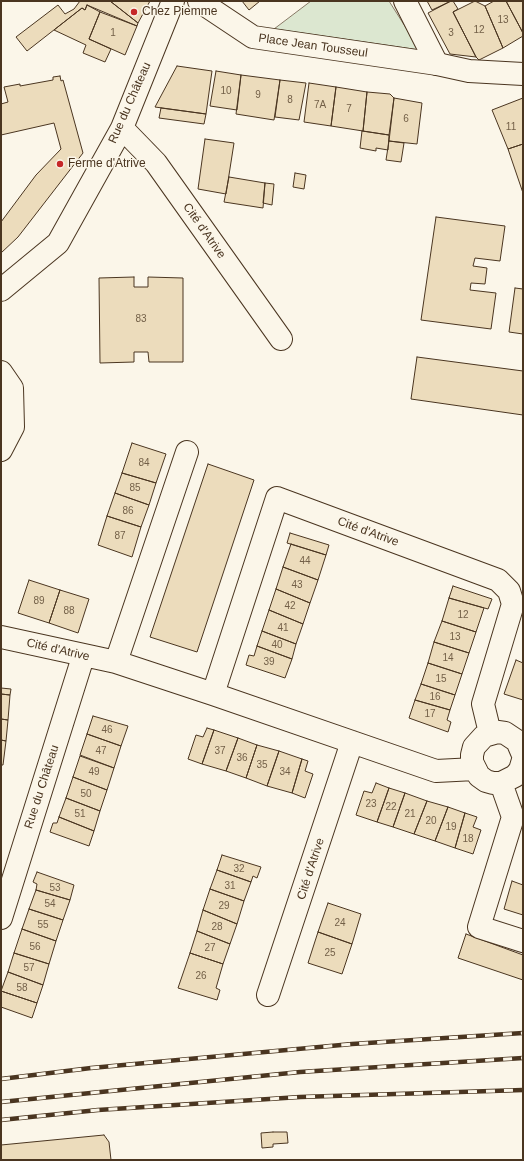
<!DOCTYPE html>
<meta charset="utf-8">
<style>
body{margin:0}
#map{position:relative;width:524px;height:1161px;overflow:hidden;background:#fbf6e9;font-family:Arial,sans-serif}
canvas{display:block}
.frame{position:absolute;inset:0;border:2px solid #4a3520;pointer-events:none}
</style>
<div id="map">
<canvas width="524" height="1161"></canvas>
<div class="frame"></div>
</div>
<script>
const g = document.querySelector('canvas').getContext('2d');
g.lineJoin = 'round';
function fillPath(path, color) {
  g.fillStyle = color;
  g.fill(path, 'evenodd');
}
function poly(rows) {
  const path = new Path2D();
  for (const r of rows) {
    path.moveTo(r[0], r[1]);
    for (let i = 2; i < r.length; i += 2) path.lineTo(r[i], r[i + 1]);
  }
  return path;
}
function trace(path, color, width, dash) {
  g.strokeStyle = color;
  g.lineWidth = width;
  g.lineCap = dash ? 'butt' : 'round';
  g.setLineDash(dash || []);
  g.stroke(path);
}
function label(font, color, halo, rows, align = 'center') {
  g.font = font + ' Arial,sans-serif';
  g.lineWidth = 3;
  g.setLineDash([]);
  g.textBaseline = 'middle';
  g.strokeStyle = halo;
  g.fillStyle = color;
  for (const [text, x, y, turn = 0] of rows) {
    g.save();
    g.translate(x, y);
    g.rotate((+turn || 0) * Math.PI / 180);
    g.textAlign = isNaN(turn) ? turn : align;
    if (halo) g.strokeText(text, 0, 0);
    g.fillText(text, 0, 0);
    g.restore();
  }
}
const green = poly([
 [311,1,389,1,420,50,274,29,311,1]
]);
const building = poly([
 [80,1,110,1,138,23,137,26,87,5,85,10,82,8,27,51,16,37,58,5,65,14,74,9,80,1],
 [110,1,150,1,138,23,110,1],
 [242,1,260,1,249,10,242,1],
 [427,1,451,1,432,10,427,1],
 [451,1,453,1,458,9,453,12,476,57,450,54,428,13,451,1],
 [475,1,485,6,503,48,479,60,476,57,453,12,475,1],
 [494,1,506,1,523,33,523,36,503,48,485,6,494,1],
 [506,1,523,1,523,33,506,1],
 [87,5,100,12,89,39,111,49,105,62,83,53,86,45,54,30,82,8,85,10,87,5],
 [100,12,137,26,125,55,89,39,100,12],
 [177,66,212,71,206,114,155,107,177,66],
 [216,71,241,75,237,110,210,106,216,71],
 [241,75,280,80,274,120,236,114,241,75],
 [60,76,61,81,63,80,83,153,18,237,1,253,1,222,36,175,61,149,54,123,1,135,1,104,8,102,4,87,20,84,20,86,53,80,53,77,60,76],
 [280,80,306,83,299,120,275,117,280,80],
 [309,83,336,87,331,126,304,122,309,83],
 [336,87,367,92,363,131,331,126,336,87],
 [367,92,390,94,394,98,389,135,363,131,367,92],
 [394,98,422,103,417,144,389,141,394,98],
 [523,98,523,144,508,149,492,110,523,98],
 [161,108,206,114,204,124,159,118,161,108],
 [362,131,389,135,388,150,376,148,376,151,360,148,362,131],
 [205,139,234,143,226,194,198,189,205,139],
 [389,141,404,143,401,162,386,160,389,141],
 [523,144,523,193,508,149,523,144],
 [295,173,306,175,304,189,293,187,295,173],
 [229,177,265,183,263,208,224,202,229,177],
 [265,183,274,184,272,205,263,203,265,183],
 [436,217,505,226,500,261,475,258,473,266,487,268,485,284,471,283,470,290,496,293,491,329,421,320,436,217],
 [134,277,134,287,148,287,148,277,183,278,183,362,149,362,148,352,134,352,134,362,100,363,99,278,134,277],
 [515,288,523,289,523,334,509,332,515,288],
 [417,357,523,371,523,415,411,399,417,357],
 [132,443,166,454,156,483,122,473,132,443],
 [208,464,254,480,197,652,150,637,208,464],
 [122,473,156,483,149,505,115,493,122,473],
 [115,493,149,505,141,527,107,516,115,493],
 [107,516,141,527,132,557,98,545,107,516],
 [290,533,329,545,326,555,287,543,290,533],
 [291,544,326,555,318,580,283,567,291,544],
 [283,567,318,580,310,603,276,589,283,567],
 [29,580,60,590,49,623,18,613,29,580],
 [453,586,492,599,488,609,449,598,453,586],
 [276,589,310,603,303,624,269,610,276,589],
 [60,590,89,599,78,633,49,623,60,590],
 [449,598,484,608,476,632,442,621,449,598],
 [269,610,303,624,296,644,262,631,269,610],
 [442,621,476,632,469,653,434,642,442,621],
 [262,631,296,644,292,659,257,646,262,631],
 [434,642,469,653,462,674,428,663,434,642],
 [257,646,292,659,285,678,246,665,249,655,254,656,257,646],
 [516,660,523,663,523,700,504,694,516,660],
 [428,663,462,674,455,695,421,684,428,663],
 [421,684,455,695,450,710,415,700,421,684],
 [1,688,11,689,10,695,1,694,1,688],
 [1,694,10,695,8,720,1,719,1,694],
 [415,700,450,710,447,720,451,722,448,732,409,718,415,700],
 [93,716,128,726,121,746,87,734,93,716],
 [1,719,8,720,6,741,1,740,1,719],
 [207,728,214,730,202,764,188,759,196,735,203,737,207,728],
 [214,730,238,738,226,771,202,764,214,730],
 [87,734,121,746,114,768,80,755,87,734],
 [238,738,257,745,246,778,226,771,238,738],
 [1,740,6,741,3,765,1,765,1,740],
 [257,745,279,751,267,786,246,778,257,745],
 [279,751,302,759,292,793,267,786,279,751],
 [80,756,114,768,107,790,73,777,80,756],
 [302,759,308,761,305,771,313,774,305,798,292,793,302,759],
 [73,777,107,790,100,811,66,798,73,777],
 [376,783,389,788,377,822,356,815,364,791,372,793,376,783],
 [389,788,405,793,393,827,377,822,389,788],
 [405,793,427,801,414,834,393,827,405,793],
 [66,798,100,811,94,831,59,817,66,798],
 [427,801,448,807,435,841,414,834,427,801],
 [448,807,465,813,455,848,435,841,448,807],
 [465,813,477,817,473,827,481,830,473,854,455,848,465,813],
 [59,817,94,831,89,846,50,832,53,823,57,823,59,817],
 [222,855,261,867,257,878,253,876,251,882,217,870,222,855],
 [217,870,251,882,244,901,210,889,217,870],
 [37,872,74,885,70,900,36,890,37,884,33,882,37,872],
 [512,881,523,885,523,915,504,909,512,881],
 [210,889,244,901,237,924,203,910,210,889],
 [36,890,70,900,63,920,29,909,36,890],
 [328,903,361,914,352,944,318,932,328,903],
 [29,909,63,920,56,941,22,929,29,909],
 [203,910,237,924,230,944,197,931,203,910],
 [22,929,56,941,49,964,14,953,22,929],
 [197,931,230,944,223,964,190,953,197,931],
 [318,932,352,944,342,974,308,963,318,932],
 [466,934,523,955,523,980,458,958,466,934],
 [14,953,49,964,43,985,8,972,14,953],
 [190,953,223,964,216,988,220,990,217,1000,178,988,190,953],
 [8,972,43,985,37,1003,1,991,8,972],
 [1,991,37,1003,32,1018,1,1007,1,991],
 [273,1132,287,1132,288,1143,273,1144,273,1147,262,1148,261,1133,273,1132],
 [104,1135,109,1142,111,1160,1,1160,1,1145,104,1135]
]);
const street = poly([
 [405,1,437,64],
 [122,128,156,163,281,339],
 [1,290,58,243,122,128,173,1],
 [1,372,12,388,13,427,1,450],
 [1,637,116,662,213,694,436,771,475,769],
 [116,662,187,452],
 [213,694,277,498,498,580,509,591,513,604,483,704,490,733],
 [523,755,517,741,505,733,498,732,484,736,474,747,472,755,472,762,479,776,486,781,493,783,501,783,515,776,520,770,523,760],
 [501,783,513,817,479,927,523,941],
 [1,918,83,657],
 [268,995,352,742]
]);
const secondary = poly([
 [199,1,253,37,437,64,469,71,523,74]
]);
const rail = poly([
 [1,1079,91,1068,352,1044,523,1033],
 [1,1102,300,1072,523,1058],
 [1,1120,98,1110,300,1097,523,1090]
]);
const markers = [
 [134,12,4,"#c62828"],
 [60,164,4,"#c62828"]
];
const numberNames = [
 ["13",503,20],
 ["12",479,30],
 ["1",113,33],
 ["3",451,33],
 ["10",226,91],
 ["9",258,95],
 ["8",290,100],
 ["7A",320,105],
 ["7",349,109],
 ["6",406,119],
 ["11",511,127],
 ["83",141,319],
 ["84",144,463],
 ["85",135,488],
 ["86",128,511],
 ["87",120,536],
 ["44",305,561],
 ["43",297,585],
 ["89",39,601],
 ["42",290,606],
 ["88",69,611],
 ["12",463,615],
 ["41",283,628],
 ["13",455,637],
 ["40",277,645],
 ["14",448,658],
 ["39",269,662],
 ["15",441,679],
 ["16",435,697],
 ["17",430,714],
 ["46",107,730],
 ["47",101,751],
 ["37",220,751],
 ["36",242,758],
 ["35",262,765],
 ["49",94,772],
 ["34",285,772],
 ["50",86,794],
 ["23",371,804],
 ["22",391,807],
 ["51",80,814],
 ["21",410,814],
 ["20",431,821],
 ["19",451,827],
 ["18",468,839],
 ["32",239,869],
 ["31",230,886],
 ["53",55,888],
 ["54",50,904],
 ["29",224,906],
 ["24",340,923],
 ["55",43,925],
 ["28",217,927],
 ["56",35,947],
 ["27",210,948],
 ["25",330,953],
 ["57",29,968],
 ["26",201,976],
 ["58",22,988]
];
const poiNames = [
 ["Chez Piemme",142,12],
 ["Ferme d'Atrive",68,164]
];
const streetNames = [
 ["Place Jean Tousseul",313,46,8],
 ["Rue du Château",130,103,-66],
 ["Cité d'Atrive",204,231,55],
 ["Cité d'Atrive",368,532,20],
 ["Cité d'Atrive",58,650,13],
 ["Rue du Château",42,787,-72],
 ["Cité d'Atrive",311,869,-72]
];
fillPath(green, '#dce7d0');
trace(green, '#887966', 1);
fillPath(building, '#ecdcbc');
trace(building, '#4a3520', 1);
trace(street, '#4a3520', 24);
trace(secondary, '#4a3520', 24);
trace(street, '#fbf6e9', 22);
trace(secondary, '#fbf6e9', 22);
trace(rail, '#4a3520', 4.5);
trace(rail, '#fbf6e9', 3, [9]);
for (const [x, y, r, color] of markers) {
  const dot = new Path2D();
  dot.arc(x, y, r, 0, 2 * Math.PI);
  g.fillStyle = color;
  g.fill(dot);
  trace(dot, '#fbf6e9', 1.5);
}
label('10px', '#725f47', null, numberNames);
label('12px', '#4a3520', '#fbf6e9', poiNames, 'left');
label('12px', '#4a3520', '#fbf6e9', streetNames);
</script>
